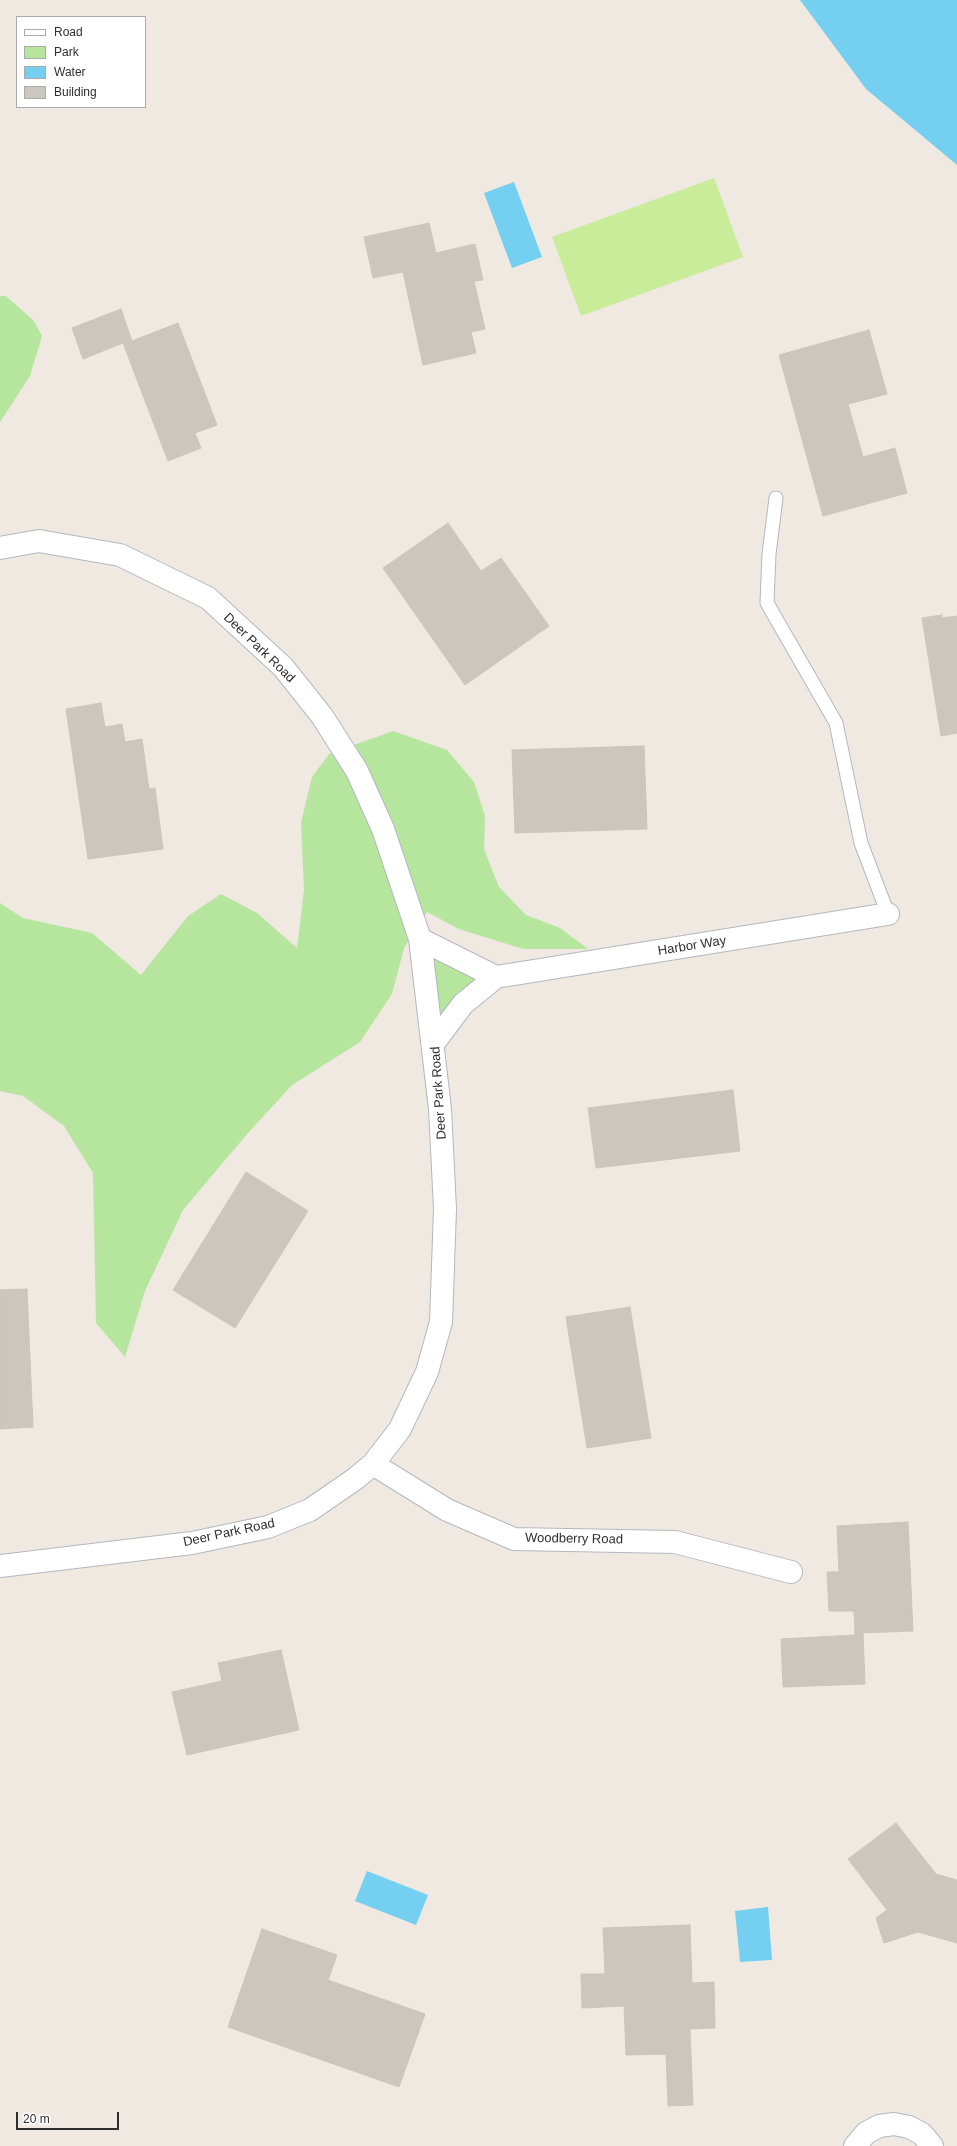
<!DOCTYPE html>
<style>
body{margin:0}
#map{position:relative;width:957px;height:2146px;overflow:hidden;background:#efe9e1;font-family:Arial,sans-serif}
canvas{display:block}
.legend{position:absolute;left:16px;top:16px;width:130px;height:92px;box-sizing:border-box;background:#fff;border:1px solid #ababab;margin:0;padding:5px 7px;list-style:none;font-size:12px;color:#2e2e2e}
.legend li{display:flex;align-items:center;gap:8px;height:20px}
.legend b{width:20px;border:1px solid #ababab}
.scale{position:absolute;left:16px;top:2112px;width:103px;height:18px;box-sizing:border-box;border:2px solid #2e2e2e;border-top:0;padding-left:5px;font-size:12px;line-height:14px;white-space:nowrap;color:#2e2e2e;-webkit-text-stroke:3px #fff;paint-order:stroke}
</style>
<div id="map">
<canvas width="957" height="2146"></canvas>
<ul class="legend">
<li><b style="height:5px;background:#fff"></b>Road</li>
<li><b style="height:11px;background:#b6e59e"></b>Park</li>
<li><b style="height:11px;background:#75cff0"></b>Water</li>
<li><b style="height:11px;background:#cbc7bf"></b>Building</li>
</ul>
<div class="scale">20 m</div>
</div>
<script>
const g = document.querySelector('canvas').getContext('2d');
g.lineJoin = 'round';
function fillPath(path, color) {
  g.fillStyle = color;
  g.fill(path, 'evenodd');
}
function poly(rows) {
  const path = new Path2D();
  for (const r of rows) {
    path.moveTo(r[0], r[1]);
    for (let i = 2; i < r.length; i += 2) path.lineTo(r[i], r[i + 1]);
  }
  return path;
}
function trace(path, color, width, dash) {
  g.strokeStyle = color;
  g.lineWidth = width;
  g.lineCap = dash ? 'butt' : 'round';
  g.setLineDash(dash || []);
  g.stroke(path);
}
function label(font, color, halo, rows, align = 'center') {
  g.font = font + ' Arial,sans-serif';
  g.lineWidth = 3.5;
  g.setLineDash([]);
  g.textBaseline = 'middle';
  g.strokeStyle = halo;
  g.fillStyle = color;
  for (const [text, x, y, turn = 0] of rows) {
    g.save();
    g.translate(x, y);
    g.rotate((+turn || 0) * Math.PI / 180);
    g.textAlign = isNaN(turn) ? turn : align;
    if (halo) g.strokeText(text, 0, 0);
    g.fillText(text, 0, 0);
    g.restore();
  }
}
const green = poly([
 [0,296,6,296,34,321,42,336,30,376,0,422],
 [393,731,447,750,474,782,485,816,484,849,499,887,526,915,560,928,588,949,523,949,459,929,427,912,404,948,392,994,360,1042,292,1085,248,1133,183,1210,145,1291,125,1357,96,1323,93,1173,64,1126,23,1096,0,1091,0,903,23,918,92,933,141,975,188,916,221,894,257,913,297,948,304,890,301,823,312,777,329,754],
 [427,949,486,979,436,1030]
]);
const pitch = poly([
 [714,178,743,257,581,316,552,237]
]);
const water = poly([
 [800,0,957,0,957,165,866,89],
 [514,182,542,257,512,268,484,193],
 [367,1871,428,1895,416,1925,355,1901],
 [768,1907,772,1960,740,1962,735,1911]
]);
const building = poly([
 [429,223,436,253,475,244,483,280,474,281,485,329,471,332,476,353,423,365,403,272,373,278,364,237,429,223],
 [121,309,132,341,178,323,217,425,195,433,201,448,168,461,123,343,83,359,72,328,121,309],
 [869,330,887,394,848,404,863,457,895,448,907,493,823,516,779,355,869,330],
 [448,523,481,571,501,558,549,626,465,685,383,568,448,523],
 [942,615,942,618,957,616,957,733,941,736,922,618,942,615],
 [101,703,105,727,122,724,125,742,142,739,149,789,155,788,163,849,88,859,66,709,101,703],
 [644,746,647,829,515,833,512,750,644,746],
 [733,1090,740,1151,596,1168,588,1108,733,1090],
 [246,1172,308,1211,235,1328,173,1290,246,1172],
 [27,1289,33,1427,0,1429,0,1290,27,1289],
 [630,1307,651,1438,587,1448,566,1317,630,1307],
 [908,1522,913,1631,863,1633,865,1684,783,1687,781,1639,855,1635,854,1611,829,1611,827,1572,839,1572,837,1526,908,1522],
 [281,1650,299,1730,187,1755,172,1692,222,1681,218,1663,281,1650],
 [896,1823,936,1874,957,1880,957,1943,918,1932,884,1943,876,1918,887,1910,848,1859,896,1823],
 [690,1925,692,1983,714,1982,715,2028,690,2029,693,2105,668,2106,666,2054,626,2055,624,2006,582,2008,581,1974,605,1974,603,1928,690,1925],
 [262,1929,337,1955,328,1980,425,2014,399,2087,228,2027,262,1929]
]);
const lane = poly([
 [776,498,769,554,767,603,836,723,861,843,888,914]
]);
const street = poly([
 [0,548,39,541,120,555,208,598,283,667,322,716,357,771,383,829,420,939,440,1109,445,1209,441,1322,427,1372,400,1429,373,1464,355,1479,310,1510,268,1527,192,1543,0,1566],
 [420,939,496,977],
 [433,1044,463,1004,496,977,888,914],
 [373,1464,447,1510,514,1539,675,1542,791,1572],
 [855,2146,866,2133,879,2126,894,2124,909,2127,922,2134,932,2146]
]);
const streetNames = [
 ["Deer Park Road",259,648,44],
 ["Harbor Way",692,946,-9],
 ["Deer Park Road",439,1093,-94],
 ["Deer Park Road",229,1533,-12],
 ["Woodberry Road",574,1539,1]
];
fillPath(green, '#b6e59e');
fillPath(pitch, '#c9ec9a');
fillPath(water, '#75cff0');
fillPath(building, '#cbc7bf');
trace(building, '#cbc5ba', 1);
trace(lane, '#b4b7c1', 15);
trace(street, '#b4b7c1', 24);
trace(lane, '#fff', 13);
trace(street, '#fff', 22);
label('13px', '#2e2e2e', '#fff', streetNames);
</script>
